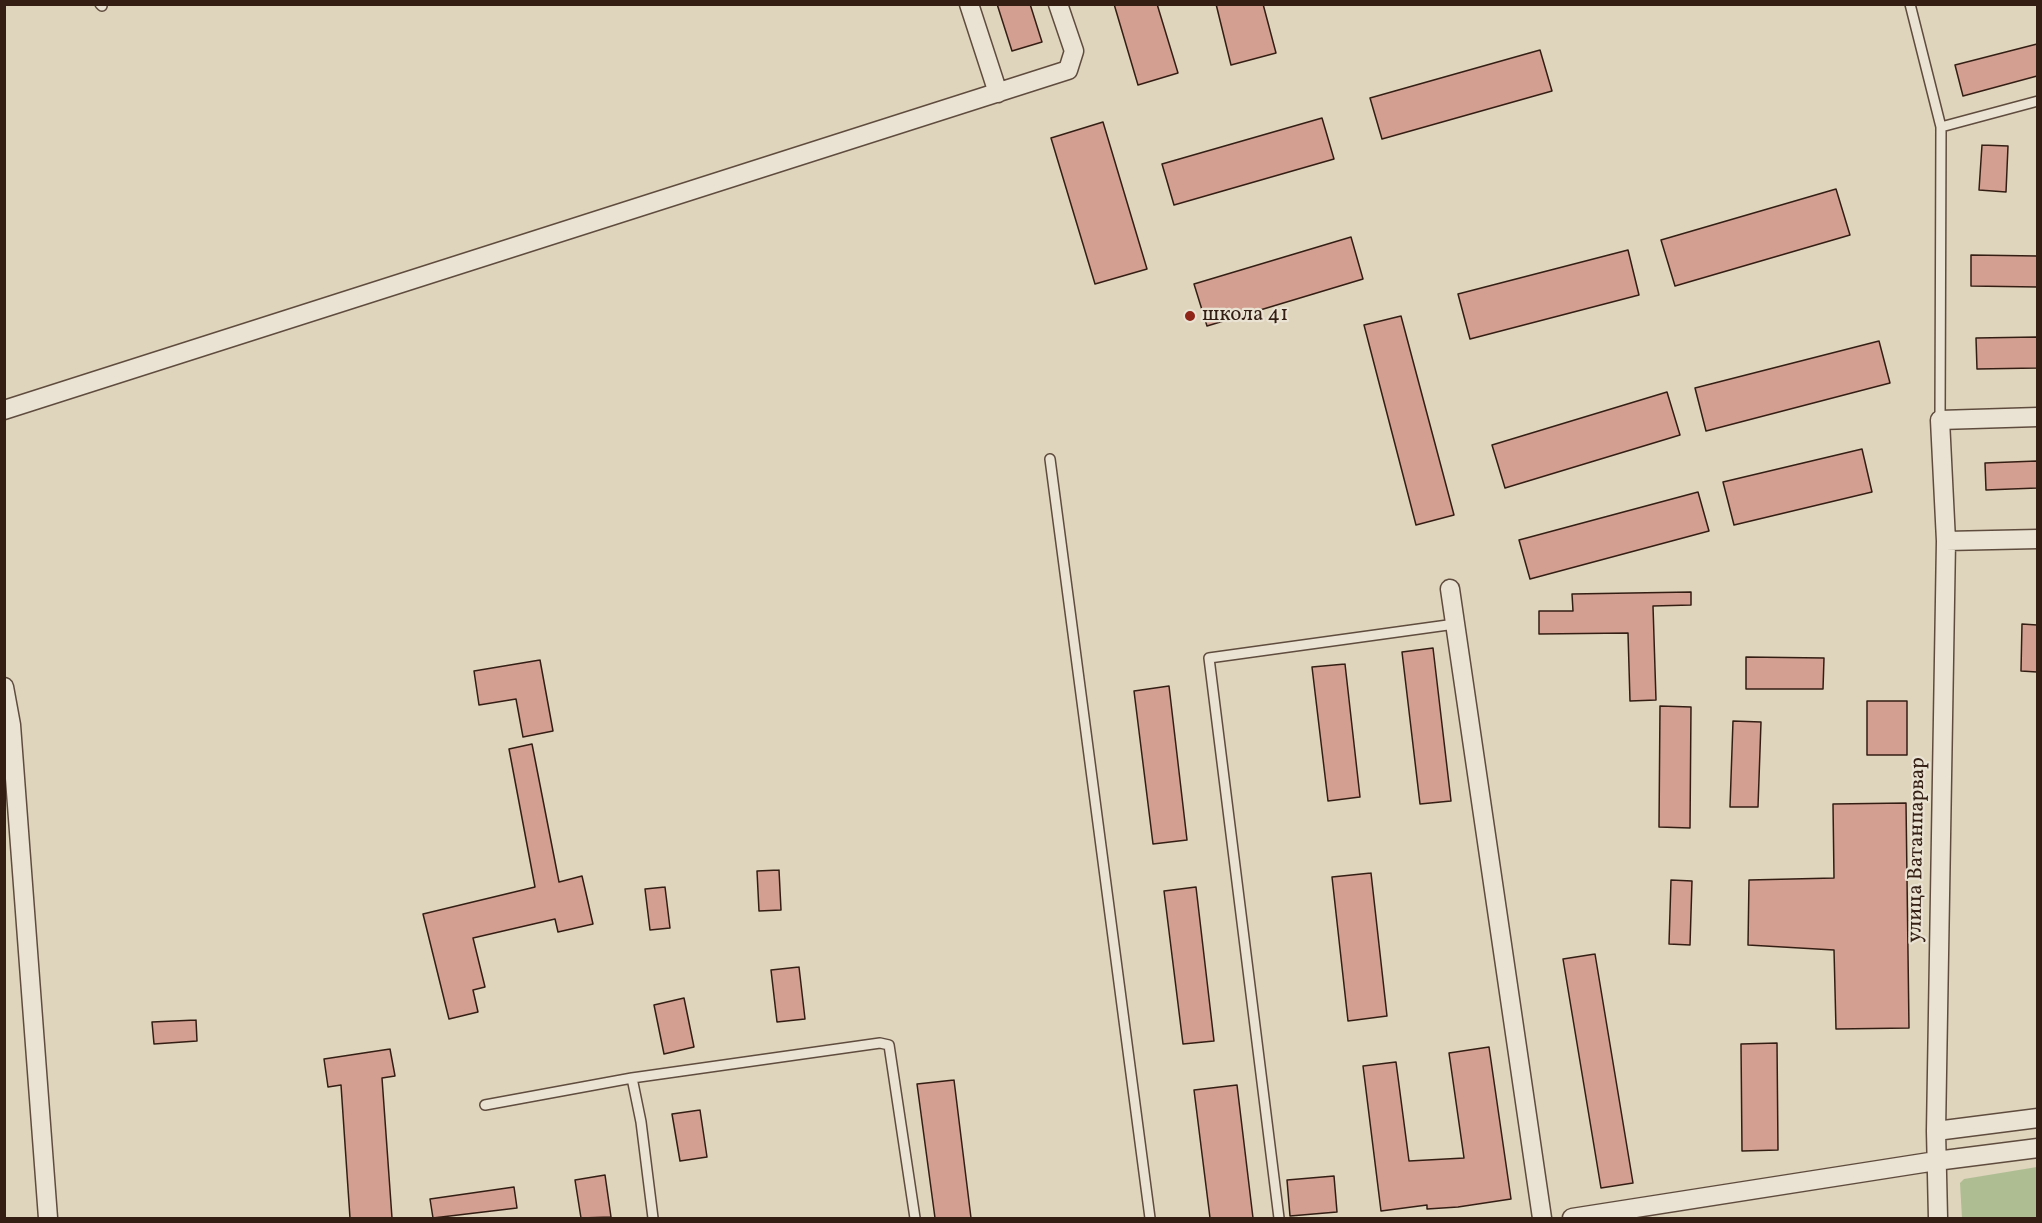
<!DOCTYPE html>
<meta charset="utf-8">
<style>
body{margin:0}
#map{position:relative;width:2042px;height:1223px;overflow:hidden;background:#dfd4bc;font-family:Vollkorn,serif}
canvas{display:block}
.frame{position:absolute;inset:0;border:6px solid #341e14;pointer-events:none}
</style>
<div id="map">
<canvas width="2042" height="1223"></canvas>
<div class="frame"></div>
</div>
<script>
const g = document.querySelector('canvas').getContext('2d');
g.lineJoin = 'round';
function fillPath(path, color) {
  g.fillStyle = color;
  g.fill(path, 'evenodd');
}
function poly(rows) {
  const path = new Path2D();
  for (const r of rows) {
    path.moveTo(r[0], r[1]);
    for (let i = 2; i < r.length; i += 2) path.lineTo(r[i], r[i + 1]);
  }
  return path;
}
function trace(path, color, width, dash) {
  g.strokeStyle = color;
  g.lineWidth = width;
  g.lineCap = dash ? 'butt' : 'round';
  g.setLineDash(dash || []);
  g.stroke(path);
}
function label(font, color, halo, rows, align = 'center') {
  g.font = font + ' Vollkorn,serif';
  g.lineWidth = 4.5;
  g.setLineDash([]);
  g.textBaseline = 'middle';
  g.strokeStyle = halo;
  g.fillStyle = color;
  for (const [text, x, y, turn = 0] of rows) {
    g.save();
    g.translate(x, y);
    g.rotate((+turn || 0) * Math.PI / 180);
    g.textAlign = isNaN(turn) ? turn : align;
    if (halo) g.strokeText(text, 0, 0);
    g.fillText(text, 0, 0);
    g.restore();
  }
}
const green = poly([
 [2037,1167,2037,1218,1962,1218,1960,1183,1964,1179]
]);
const building = poly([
 [997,4,1030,4,1042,42,1012,51,997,4],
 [1114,4,1157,4,1178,73,1138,85,1114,4],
 [1216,4,1263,4,1276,53,1231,65,1216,4],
 [2037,44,2037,76,1963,96,1955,65,2037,44],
 [1540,50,1552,91,1382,139,1370,98,1540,50],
 [1322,118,1334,159,1174,205,1162,164,1322,118],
 [1103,122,1147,269,1095,284,1051,138,1103,122],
 [1982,145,2008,146,2006,192,1979,190,1982,145],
 [1836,189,1850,235,1675,286,1661,240,1836,189],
 [1351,237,1363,279,1207,326,1194,284,1351,237],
 [1628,250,1639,295,1470,339,1458,294,1628,250],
 [1971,255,2037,256,2037,287,1971,286,1971,255],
 [1401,316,1454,515,1416,525,1364,325,1401,316],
 [2037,337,2037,368,1977,369,1976,338,2037,337],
 [1879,341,1890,383,1706,431,1695,388,1879,341],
 [1667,392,1680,435,1505,488,1492,445,1667,392],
 [1862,449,1872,492,1734,525,1723,482,1862,449],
 [2037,461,2037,488,1986,490,1985,463,2037,461],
 [1698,492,1709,531,1530,579,1519,540,1698,492],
 [1691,592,1691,605,1653,606,1656,700,1630,701,1628,633,1539,634,1539,611,1573,611,1572,594,1691,592],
 [2022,624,2037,625,2037,672,2021,671,2022,624],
 [1433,648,1451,801,1420,804,1402,652,1433,648],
 [1746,657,1824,658,1823,689,1746,689,1746,657],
 [540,660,553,731,523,737,516,699,479,705,474,671,540,660],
 [1345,664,1360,797,1328,801,1312,667,1345,664],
 [1169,686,1187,840,1153,844,1134,691,1169,686],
 [1867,701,1907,701,1907,755,1867,755,1867,701],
 [1660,706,1691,707,1690,828,1659,827,1660,706],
 [1733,721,1761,722,1758,807,1730,807,1733,721],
 [532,744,559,882,582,876,593,924,558,932,555,919,473,938,485,987,473,990,478,1012,449,1019,423,914,535,887,509,749,532,744],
 [1906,803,1909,1028,1836,1029,1834,950,1748,945,1749,880,1834,878,1833,804,1906,803],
 [779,870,781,910,759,911,757,871,779,870],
 [1371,873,1387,1016,1348,1021,1332,877,1371,873],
 [1671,880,1692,881,1690,945,1669,944,1671,880],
 [665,887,670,928,650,930,645,889,665,887],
 [1196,887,1214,1041,1183,1044,1164,891,1196,887],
 [1595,954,1633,1183,1601,1188,1563,959,1595,954],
 [799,967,805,1019,777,1022,771,970,799,967],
 [684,998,694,1047,664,1054,654,1005,684,998],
 [196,1020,197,1041,154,1044,152,1022,196,1020],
 [1777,1043,1778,1150,1742,1151,1741,1044,1777,1043],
 [1489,1047,1511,1199,1458,1207,1427,1209,1427,1205,1381,1211,1363,1066,1396,1062,1409,1161,1464,1158,1449,1053,1489,1047],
 [390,1049,395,1076,382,1078,392,1218,350,1218,341,1085,328,1087,324,1059,390,1049],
 [954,1080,971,1218,935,1218,917,1084,954,1080],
 [1237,1085,1253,1218,1210,1218,1194,1090,1237,1085],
 [700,1110,707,1157,680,1161,672,1114,700,1110],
 [605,1175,611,1217,581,1218,575,1180,605,1175],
 [1334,1176,1337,1212,1290,1216,1287,1180,1334,1176],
 [514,1187,517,1208,433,1218,430,1199,514,1187]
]);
const lane = poly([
 [100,4,102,6],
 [1910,4,1941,127],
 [1940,420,1941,127,2038,101],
 [1050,459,1150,1218],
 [632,1078,880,1043,889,1045,915,1218],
 [485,1105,632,1078,641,1122,653,1218],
 [1279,1218,1209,658,1455,624]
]);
const street = poly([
 [969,4,998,93],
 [4,410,1068,70,1074,51,1058,4],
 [1946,541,2038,539],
 [1450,589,1542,1218],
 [4,687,11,725,48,1218],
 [1936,1131,2038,1118],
 [1572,1218,1936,1161,2038,1148],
 [1938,1218,1936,1131,1946,541,1940,420,2038,417]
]);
const markers = [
 [1190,316,6,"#8f2418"]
];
const poiNames = [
 ["школа 41",1202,316]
];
const streetNames = [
 ["улица Ватанпарвар",1918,850,-89]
];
fillPath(green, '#afbd93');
fillPath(building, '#d29f91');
trace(building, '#341e14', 1.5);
trace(lane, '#5f4c3e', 12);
trace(street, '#5f4c3e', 21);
trace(lane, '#eae3d3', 9);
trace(street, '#eae3d3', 18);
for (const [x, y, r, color] of markers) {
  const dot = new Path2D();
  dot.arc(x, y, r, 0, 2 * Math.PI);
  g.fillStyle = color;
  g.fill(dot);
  trace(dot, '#eae3d3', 2);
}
label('21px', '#341e14', '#eae3d3', poiNames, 'left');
label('21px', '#341e14', '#eae3d3', streetNames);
</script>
